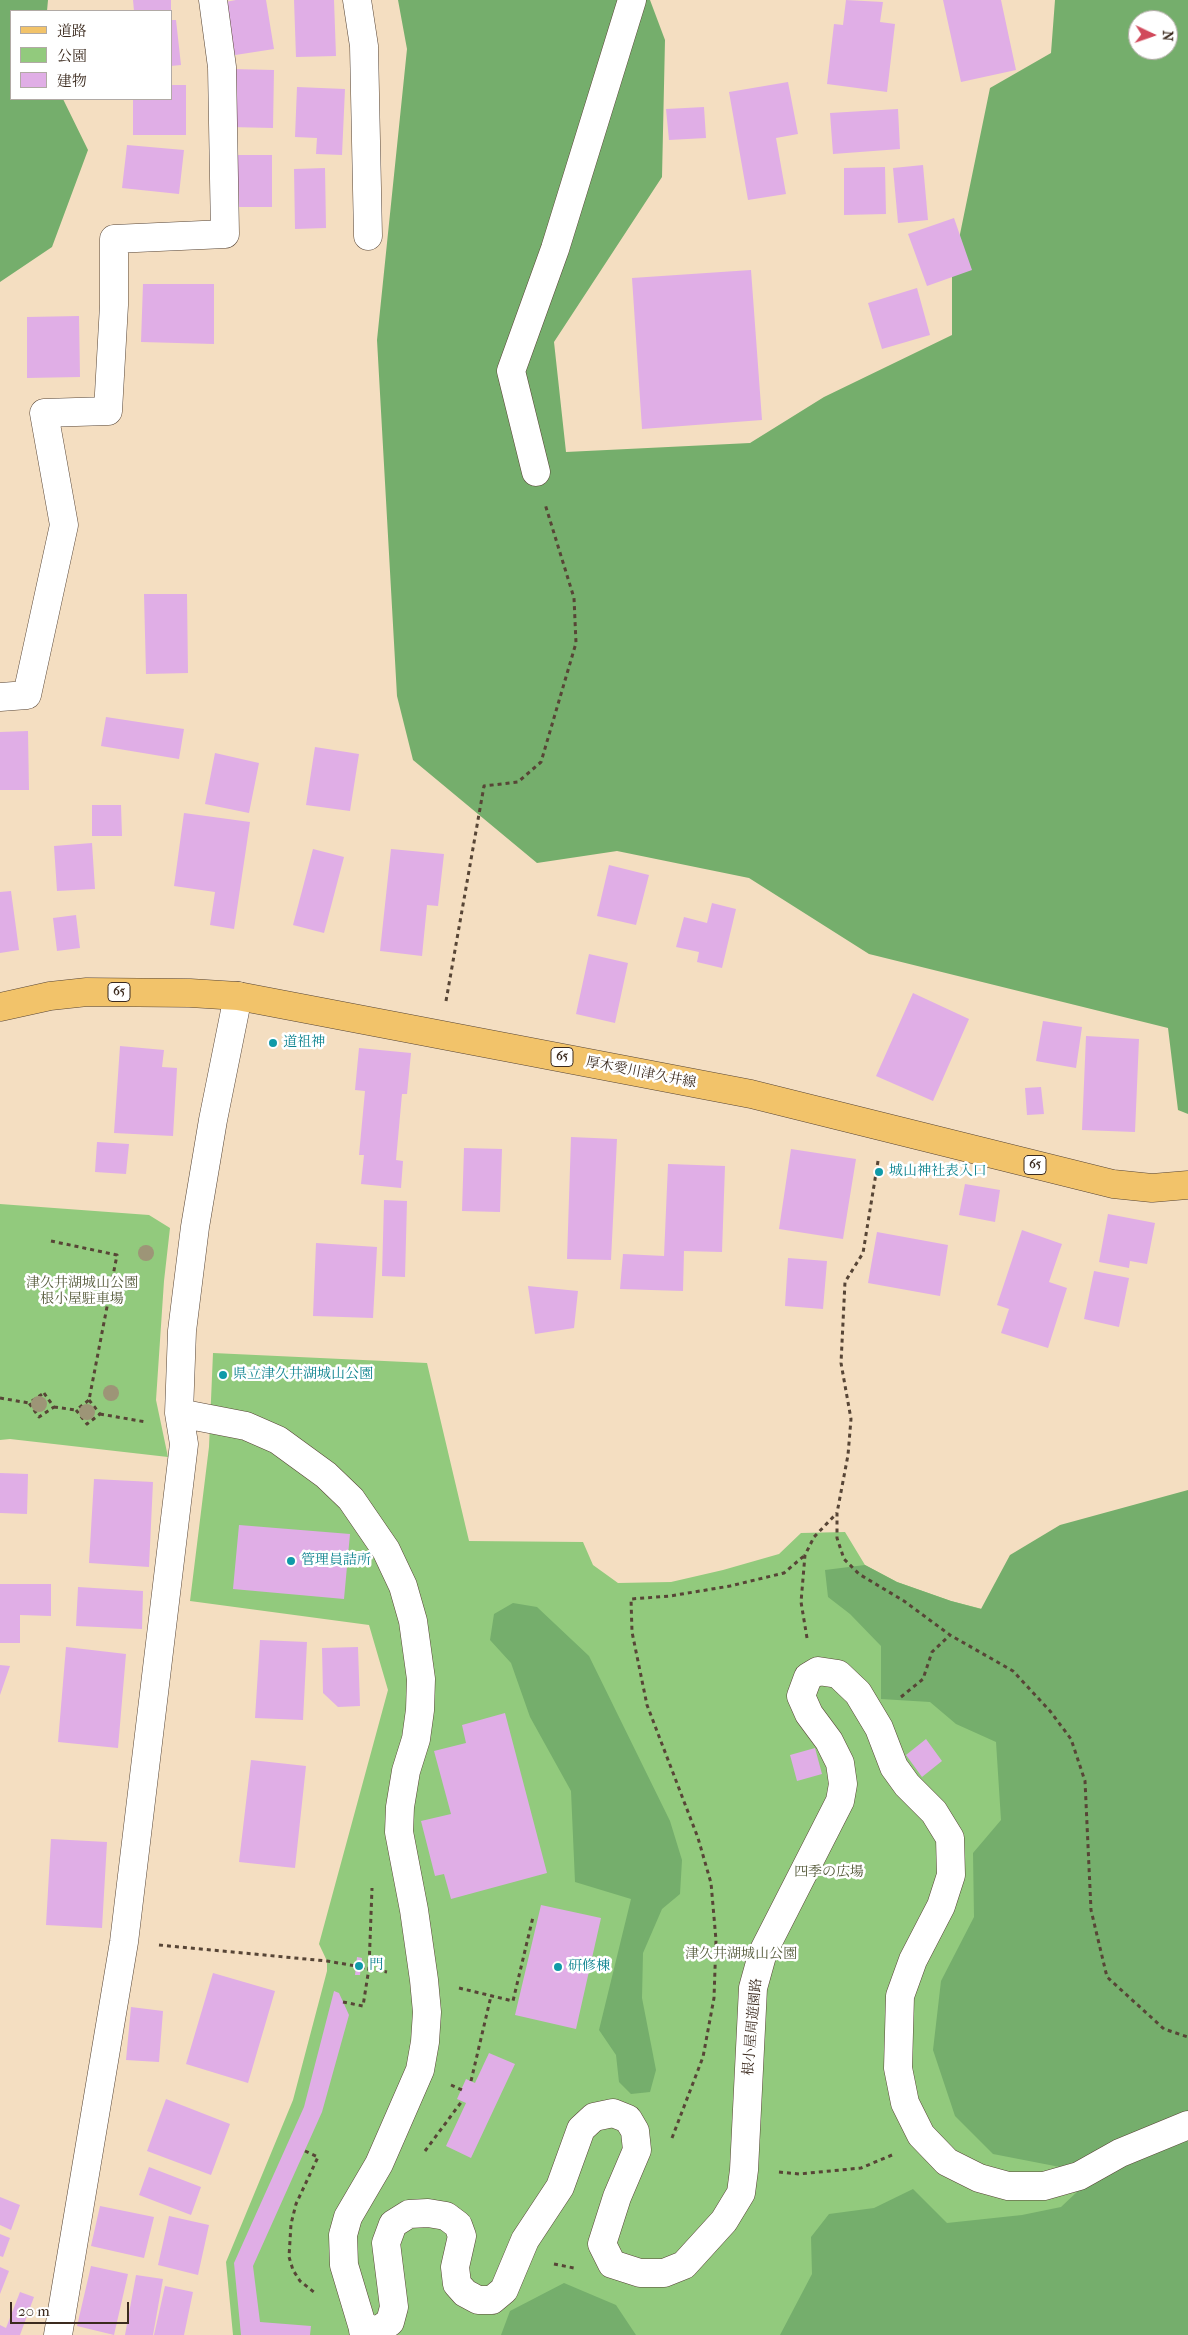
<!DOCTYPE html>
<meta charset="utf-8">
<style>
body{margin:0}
#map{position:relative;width:1188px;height:2335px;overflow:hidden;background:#f4dec1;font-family:"IM FELL French Canon","Noto Serif JP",serif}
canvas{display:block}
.legend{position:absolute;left:10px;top:10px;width:162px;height:90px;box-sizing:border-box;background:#fff;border:1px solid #b1aaa5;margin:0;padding:6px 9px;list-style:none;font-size:15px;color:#3b2a1e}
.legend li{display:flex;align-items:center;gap:10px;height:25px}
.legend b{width:25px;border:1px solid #b1aaa5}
.north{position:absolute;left:1128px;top:10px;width:50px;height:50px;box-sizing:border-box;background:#fff;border:1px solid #b1aaa5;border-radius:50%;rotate:93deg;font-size:14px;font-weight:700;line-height:20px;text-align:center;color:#3b2a1e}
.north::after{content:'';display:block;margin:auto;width:18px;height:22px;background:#d1495b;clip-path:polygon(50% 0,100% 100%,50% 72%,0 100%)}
.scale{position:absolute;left:10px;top:2302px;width:119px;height:22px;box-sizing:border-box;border:2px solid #3b2a1e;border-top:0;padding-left:6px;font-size:15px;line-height:18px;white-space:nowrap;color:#3b2a1e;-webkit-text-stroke:4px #fff;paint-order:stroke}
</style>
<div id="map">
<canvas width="1188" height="2335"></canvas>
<ul class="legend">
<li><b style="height:6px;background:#f2c36a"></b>道路</li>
<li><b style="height:14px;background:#92ca7d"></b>公園</li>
<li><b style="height:14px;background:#e0aee6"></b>建物</li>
</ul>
<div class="north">N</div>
<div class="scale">20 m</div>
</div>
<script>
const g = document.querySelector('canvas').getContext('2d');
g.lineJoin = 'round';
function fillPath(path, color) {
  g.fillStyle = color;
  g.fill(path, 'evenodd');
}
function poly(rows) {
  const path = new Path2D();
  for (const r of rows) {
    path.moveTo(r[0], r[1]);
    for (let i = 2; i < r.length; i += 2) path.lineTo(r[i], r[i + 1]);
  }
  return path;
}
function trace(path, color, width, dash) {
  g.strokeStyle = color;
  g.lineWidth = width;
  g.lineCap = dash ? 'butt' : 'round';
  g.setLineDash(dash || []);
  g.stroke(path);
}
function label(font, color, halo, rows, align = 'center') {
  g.font = font + ' "IM FELL French Canon","Noto Serif JP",serif';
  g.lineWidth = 5;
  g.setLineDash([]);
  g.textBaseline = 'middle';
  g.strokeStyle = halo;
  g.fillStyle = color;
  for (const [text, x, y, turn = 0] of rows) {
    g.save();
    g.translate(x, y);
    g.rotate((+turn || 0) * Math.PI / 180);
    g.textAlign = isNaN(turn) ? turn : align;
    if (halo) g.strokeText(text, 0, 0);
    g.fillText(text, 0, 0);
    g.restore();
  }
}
const green = poly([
 [0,1204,149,1215,170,1228,164,1281,156,1400,168,1457,10,1439,0,1440],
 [213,1353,427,1363,469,1541,583,1542,593,1565,618,1583,671,1582,723,1570,779,1554,801,1533,845,1532,865,1565,897,1582,951,1601,982,1609,1188,2335,233,2335,226,2262,293,2100,327,1971,327,1961,319,1944,388,1690,369,1625,190,1601,209,1447]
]);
const forest = poly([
 [0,0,48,0,47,11,11,11,11,99,63,99,88,150,52,247,0,282],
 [398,0,650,0,665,40,662,177,554,342,566,452,750,443,824,397,952,335,952,273,990,88,1051,53,1055,0,1188,0,1188,1114,1178,1110,1168,1028,869,954,749,878,617,851,537,863,413,760,397,696,377,340,407,49],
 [1138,20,1168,20,1168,50,1138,50],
 [1188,1490,1188,2335,780,2335,812,2274,811,2237,829,2214,874,2208,913,2189,947,2223,1022,2215,1061,2207,1096,2174,993,2154,955,2116,933,2050,941,1981,974,1917,973,1853,1001,1820,996,1742,956,1724,930,1702,881,1699,881,1646,850,1614,828,1597,825,1570,865,1565,897,1582,951,1601,981,1609,1010,1555,1060,1525],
 [513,1603,537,1607,589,1656,670,1821,682,1860,680,1894,662,1909,643,1953,642,1998,656,2070,650,2092,631,2094,619,2082,616,2055,599,2030,631,1899,575,1882,571,1791,530,1717,511,1663,490,1640,494,1614],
 [564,2283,616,2305,636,2335,501,2335,510,2311]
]);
const building = poly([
 [133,0,171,0,171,10,134,11],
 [236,0,266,0,274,49,229,56,220,3],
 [294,0,334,0,336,56,296,57],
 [846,0,883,2,880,22,895,24,887,92,827,84,834,24,843,25],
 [943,0,1001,0,1016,70,961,82],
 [171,20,176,20,181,65,171,66],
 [231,69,274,70,273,128,230,127],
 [788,82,798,134,776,138,786,194,748,200,729,92],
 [171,85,186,85,186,135,133,135,133,99,171,99],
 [297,87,345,89,342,155,316,154,317,138,295,137],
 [704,107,706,138,669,140,666,109],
 [898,109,900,149,833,154,830,113],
 [127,145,184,150,179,194,122,188],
 [228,155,272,155,272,207,228,207],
 [923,165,928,220,898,223,893,168],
 [885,167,886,214,844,215,844,168],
 [325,168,326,228,295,229,294,169],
 [954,218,972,270,927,286,908,234],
 [751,270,762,420,642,429,632,278],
 [143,284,214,284,214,344,141,342],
 [917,288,930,335,882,349,868,303],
 [79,316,80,377,27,378,27,317],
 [144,594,187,594,188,673,146,674],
 [106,717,184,729,179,759,101,746],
 [28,731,29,790,0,790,0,732],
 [315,747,359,754,350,811,306,805],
 [215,753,259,763,249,813,205,804],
 [92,805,121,805,122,836,92,836],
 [184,813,250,822,234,929,210,925,215,892,174,886],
 [92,843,95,889,57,891,54,846],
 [313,849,344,857,324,933,293,925],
 [391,849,444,854,438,906,427,905,422,956,380,951],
 [609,865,649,875,636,925,597,916],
 [11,891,19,950,0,953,0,892],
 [712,903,736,909,722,968,697,962,699,952,676,947,684,917,707,923],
 [76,915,80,948,57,951,53,918],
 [589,954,628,963,615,1023,576,1014],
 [913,993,969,1019,933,1101,876,1076],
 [1043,1021,1082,1027,1076,1068,1036,1061],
 [1086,1036,1139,1039,1135,1132,1082,1130],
 [120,1046,164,1050,162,1067,177,1068,173,1136,114,1133],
 [359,1048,411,1053,407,1094,402,1094,396,1160,403,1161,401,1188,361,1184,364,1155,359,1155,365,1091,355,1090],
 [1041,1087,1044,1114,1027,1115,1025,1088],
 [571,1137,617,1139,611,1260,567,1259],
 [97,1142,129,1144,126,1174,95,1172],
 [464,1148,502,1149,500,1212,462,1211],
 [791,1149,856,1159,843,1239,779,1229],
 [668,1164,725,1166,722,1252,684,1251,683,1291,620,1289,623,1254,664,1256],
 [965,1184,1000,1190,995,1222,959,1215],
 [384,1200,407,1201,405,1277,382,1276],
 [1108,1214,1155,1223,1147,1264,1130,1261,1129,1268,1099,1262],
 [1022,1230,1062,1244,1049,1282,1067,1288,1048,1348,1001,1333,1009,1309,997,1305],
 [877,1232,948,1245,940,1296,868,1283],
 [316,1243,377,1247,373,1318,313,1316],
 [788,1258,827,1261,823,1309,785,1306],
 [1094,1271,1129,1278,1119,1327,1084,1319],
 [528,1286,578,1291,574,1328,535,1334],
 [0,1473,28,1474,27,1514,0,1513],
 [94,1479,153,1482,149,1567,89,1563],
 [239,1525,350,1534,344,1599,233,1589],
 [0,1584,51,1584,51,1616,20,1615,20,1643,0,1643],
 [78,1587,143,1591,142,1629,76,1626],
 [260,1640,307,1642,303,1720,255,1718],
 [66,1647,126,1654,118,1748,58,1742],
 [358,1647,360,1706,338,1707,323,1693,322,1648],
 [0,1665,10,1666,0,1695],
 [505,1713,547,1873,451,1899,444,1874,435,1876,421,1821,451,1814,434,1751,466,1743,462,1725],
 [926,1739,942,1761,922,1777,906,1755],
 [815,1748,822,1774,797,1781,790,1755],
 [251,1760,306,1766,295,1868,239,1862],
 [51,1839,107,1842,102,1928,46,1925],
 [541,1905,601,1918,576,2029,515,2015],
 [357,1957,362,1958,360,1975,355,1975],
 [213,1973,275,1991,248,2083,186,2064],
 [334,1991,339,1993,349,2015,322,2112,253,2266,260,2322,311,2326,310,2335,241,2335,234,2263,304,2107],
 [131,2007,163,2011,159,2062,126,2060],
 [489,2053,515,2064,471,2158,446,2146,466,2103,457,2099,466,2079,475,2083],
 [166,2099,230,2124,211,2175,147,2151],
 [149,2167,201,2187,191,2215,139,2195],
 [0,2197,20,2205,11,2230,0,2225],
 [100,2206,154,2217,144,2258,91,2246],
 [169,2216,209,2225,198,2275,158,2265],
 [0,2234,10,2238,3,2257,0,2256],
 [91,2266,128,2274,114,2335,77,2326],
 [0,2267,9,2271,0,2294],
 [136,2275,163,2279,153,2335,125,2335],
 [165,2286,193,2292,184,2335,154,2335],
 [20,2292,34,2297,20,2335,0,2335,0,2325,6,2328]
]);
const path = poly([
 [446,1001,484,786,518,782,541,762,576,643,574,598,545,504],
 [878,1161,863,1253,845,1282,841,1363,851,1419,848,1455,837,1513,837,1538,844,1559,859,1574,904,1601,950,1635,1013,1671,1050,1711,1071,1739,1085,1781,1091,1910,1107,1977,1164,2029,1188,2037],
 [51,1241,117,1255,89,1400],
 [44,1393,54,1407,39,1417,29,1403,44,1393],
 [0,1398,29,1403],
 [89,1400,100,1414,87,1424,76,1410,89,1400],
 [54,1407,76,1410],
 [100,1414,146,1422],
 [807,1638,801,1602,805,1555,814,1537,837,1513],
 [901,1697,923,1679,932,1652,950,1635],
 [159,1945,327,1961,356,1966],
 [361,1967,387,1972],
 [459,1988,513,2001,533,1917],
 [343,2002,363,2006,369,1968,372,1888],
 [471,2081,491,1996],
 [451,2085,462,2090],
 [672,2138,703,2057,714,1998,716,1940,711,1883,698,1838,647,1705,632,1632,631,1599,670,1596,730,1586,784,1573,805,1555],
 [305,2151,318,2157,296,2204,291,2224,289,2257,293,2270,300,2281,315,2293],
 [425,2151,462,2101],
 [779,2172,799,2174,861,2168,892,2155],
 [554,2264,574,2268]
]);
const minor = poly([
 [357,0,364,46,368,236],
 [536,472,511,371,555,249,632,0],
 [0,697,27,695,64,525,44,413,108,411,114,305,114,239,225,234,222,67,213,0],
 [179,1413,246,1426,278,1440,326,1475,351,1499,386,1550,403,1586,413,1621,421,1679,420,1710,416,1739,406,1771,400,1807,399,1832,414,1910,424,1980,427,2012,425,2042,420,2070,379,2164,348,2217,343,2235,344,2265,365,2335],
 [363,2330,380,2329,390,2322,394,2307,386,2243,393,2224,409,2214,428,2213,446,2216,458,2225,462,2236,455,2267,457,2284,465,2293,478,2300,492,2300,504,2290,525,2240,560,2187,581,2129,594,2117,613,2113,628,2119,635,2131,637,2150,617,2197,602,2244,612,2264,640,2273,664,2273,684,2265,724,2221,741,2193,744,2170,753,1988,763,1952,840,1801,843,1784,840,1763,829,1741,809,1714,801,1696,808,1677,818,1671,838,1674,858,1693,879,1728,894,1767,907,1785,934,1812,950,1838,951,1875,941,1906,913,1960,900,1996,898,2068,905,2103,921,2135,947,2162,979,2178,1008,2186,1044,2186,1079,2176,1120,2153,1188,2125],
 [58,2335,124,1942,184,1444,179,1413,182,1331,195,1227,213,1120,238,996]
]);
const major = poly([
 [0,1007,50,996,87,992,190,993,238,996,751,1094,1113,1184,1152,1188,1188,1185]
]);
const trees = [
 [146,1253],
 [111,1393],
 [39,1404],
 [87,1412]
];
const markers = [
 [273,1043,5,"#0f9aa8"],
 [879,1172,5,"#0f9aa8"],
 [223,1375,5,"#0f9aa8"],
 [291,1561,5,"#0f9aa8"],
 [359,1966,5,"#0f9aa8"],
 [558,1967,5,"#0f9aa8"]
];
const shields = [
 [119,992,22],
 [562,1057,22],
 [1035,1165,22]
];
const shieldNames = [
 ["65",119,992],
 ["65",562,1057],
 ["65",1035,1165]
];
const cultureNames = [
 ["道祖神",283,1043],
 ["城山神社表入口",889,1172],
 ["県立津久井湖城山公園",233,1375],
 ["管理員詰所",301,1561],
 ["門",369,1966],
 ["研修棟",568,1967]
];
const streetNames = [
 ["厚木愛川津久井線",641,1073,11],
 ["根小屋周遊園路",753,2027,-85]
];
const parkNames = [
 ["津久井湖城山公園",82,1284],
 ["根小屋駐車場",82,1300],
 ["四季の広場",829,1873],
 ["津久井湖城山公園",741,1955]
];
fillPath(green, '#92ca7d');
fillPath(forest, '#75ae6c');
fillPath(building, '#e0aee6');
trace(minor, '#574536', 29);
trace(major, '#574536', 29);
trace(path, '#574536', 3, [4, 4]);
trace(minor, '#fff', 28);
trace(major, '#f2c36a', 28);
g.fillStyle = '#9d9577';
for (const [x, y] of trees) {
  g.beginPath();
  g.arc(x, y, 8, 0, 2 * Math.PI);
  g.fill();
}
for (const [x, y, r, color] of markers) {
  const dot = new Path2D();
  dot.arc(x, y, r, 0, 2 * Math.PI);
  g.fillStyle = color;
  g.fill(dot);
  trace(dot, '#fff', 2);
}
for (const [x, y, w] of shields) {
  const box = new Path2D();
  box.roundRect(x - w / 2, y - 9.5, w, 19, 4);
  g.fillStyle = '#fff';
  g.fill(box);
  trace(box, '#3b2a1e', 1);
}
label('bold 12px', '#3b2a1e', null, shieldNames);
label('14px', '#0d838f', '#fff', cultureNames, 'left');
label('14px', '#3b2a1e', '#fff', streetNames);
label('14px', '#555a3a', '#fff', parkNames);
</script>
